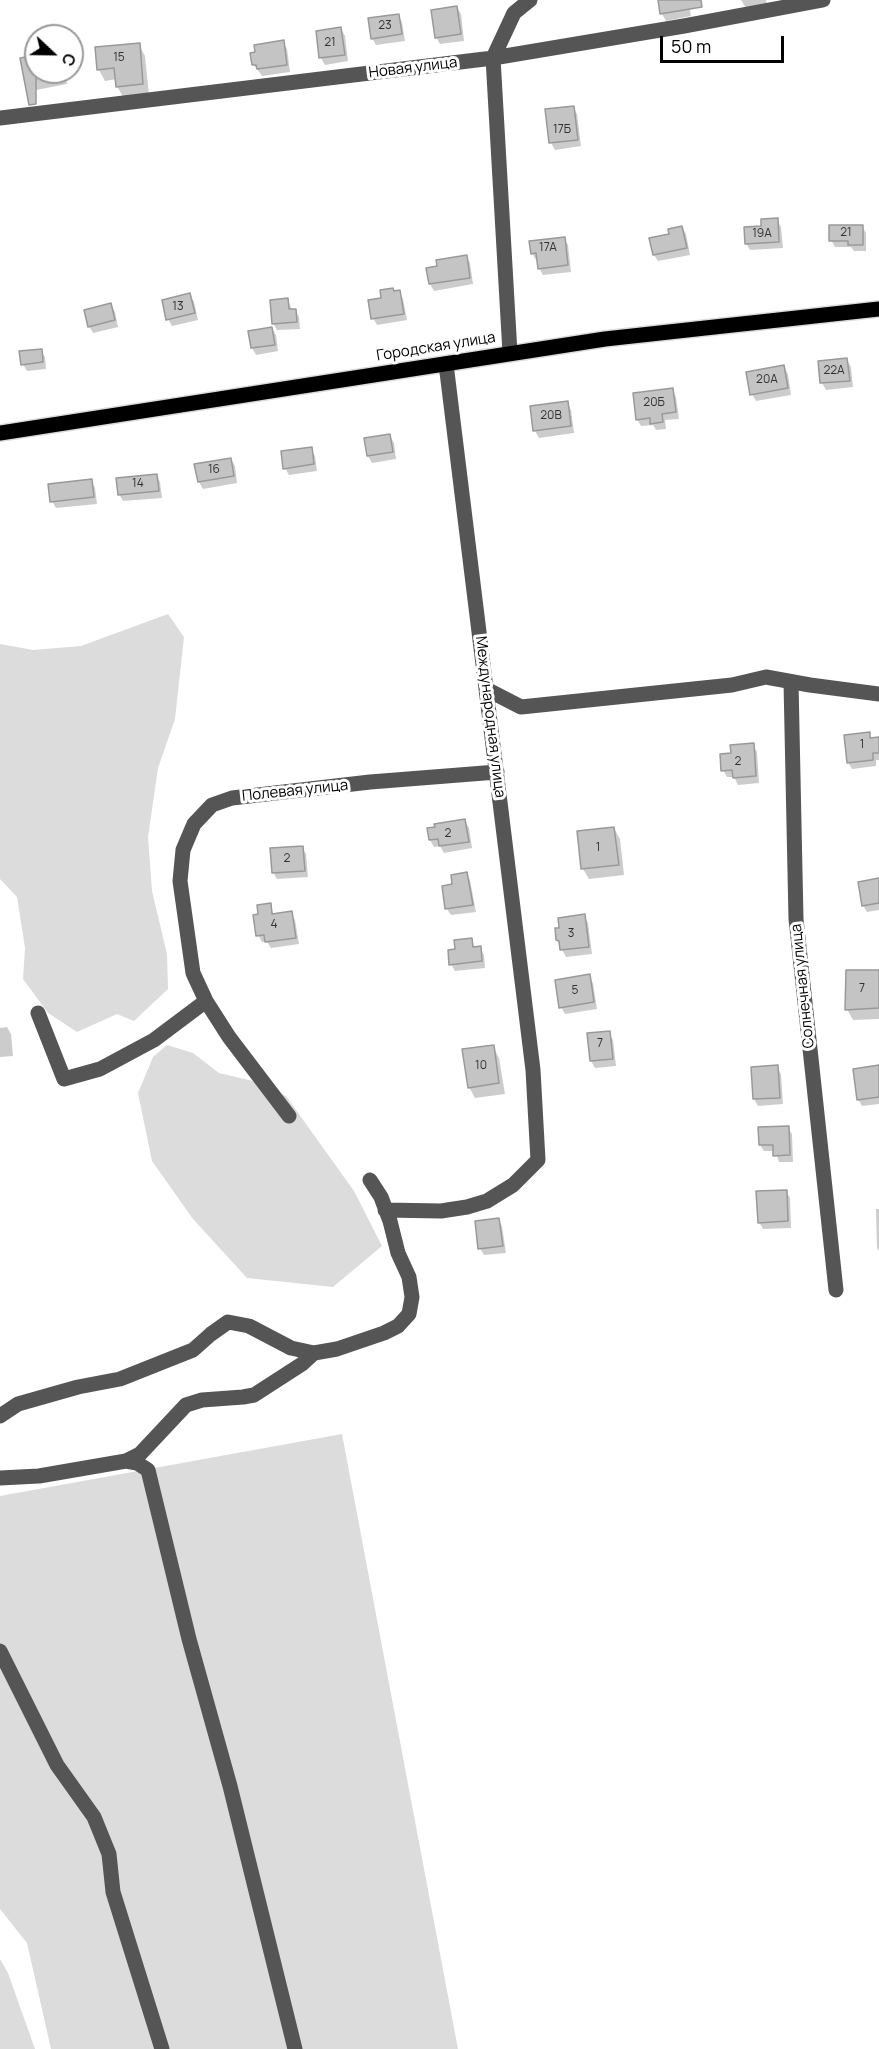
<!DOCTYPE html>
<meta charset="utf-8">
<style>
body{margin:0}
#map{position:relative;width:879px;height:2049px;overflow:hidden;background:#fff;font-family:Manrope,sans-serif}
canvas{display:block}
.north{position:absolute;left:24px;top:24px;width:60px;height:60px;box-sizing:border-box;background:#fff;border:2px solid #999;border-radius:50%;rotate:112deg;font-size:16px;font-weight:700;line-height:24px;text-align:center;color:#000}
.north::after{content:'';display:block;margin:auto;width:21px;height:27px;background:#000;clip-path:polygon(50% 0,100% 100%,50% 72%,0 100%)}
.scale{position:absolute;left:660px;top:36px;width:124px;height:27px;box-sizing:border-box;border:3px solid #000;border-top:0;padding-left:8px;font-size:18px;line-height:21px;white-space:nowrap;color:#000;-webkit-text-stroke:4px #fff;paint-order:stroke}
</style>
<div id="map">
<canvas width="879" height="2049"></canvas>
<div class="north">С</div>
<div class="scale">50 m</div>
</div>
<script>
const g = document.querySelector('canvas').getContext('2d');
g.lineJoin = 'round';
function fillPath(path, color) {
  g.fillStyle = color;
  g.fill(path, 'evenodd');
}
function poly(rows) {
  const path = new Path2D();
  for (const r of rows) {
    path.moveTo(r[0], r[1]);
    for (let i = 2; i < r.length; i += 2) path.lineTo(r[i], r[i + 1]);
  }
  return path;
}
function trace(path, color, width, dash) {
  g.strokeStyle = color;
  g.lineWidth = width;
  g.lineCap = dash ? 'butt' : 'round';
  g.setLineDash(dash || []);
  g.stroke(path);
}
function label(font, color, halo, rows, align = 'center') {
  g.font = font + ' Manrope,sans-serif';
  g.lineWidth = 6;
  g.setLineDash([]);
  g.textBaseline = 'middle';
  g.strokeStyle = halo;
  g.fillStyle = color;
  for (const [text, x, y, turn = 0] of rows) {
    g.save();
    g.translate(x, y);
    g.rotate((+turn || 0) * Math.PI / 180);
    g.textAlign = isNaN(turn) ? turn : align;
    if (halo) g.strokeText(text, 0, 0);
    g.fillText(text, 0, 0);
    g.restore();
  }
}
const green = poly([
 [168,614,184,637,175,719,158,768,148,837,152,891,167,954,168,989,134,1021,117,1014,77,1032,48,1013,23,979,25,948,17,897,0,879,0,644,33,650,81,646],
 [167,1045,193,1053,219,1073,253,1081,286,1096,354,1191,382,1246,333,1287,247,1278,193,1219,152,1161,138,1093,153,1057],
 [342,1434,458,2049,51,2049,27,1943,0,1909,0,1496],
 [0,1959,8,1973,35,2049,0,2049]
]);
const shadow = poly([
 [659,0,688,0,691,16,666,21,662,14],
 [741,0,766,0,767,4,746,8],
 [457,8,461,14,464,41,440,44,436,37],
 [398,15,402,22,405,41,376,45,372,38],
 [341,29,345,36,348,61,325,65,321,58],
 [283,42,287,49,290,72,262,76,254,65],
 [139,45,145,56,149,95,123,97,117,86,117,79,105,81,99,70],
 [36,68,36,72,64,72,67,84,31,91],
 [573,107,577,114,581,146,555,150,551,143],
 [777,220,781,227,783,248,750,250,746,243,763,227],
 [862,226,866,233,866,251,854,251,851,247,835,247,831,240],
 [682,227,686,234,690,255,658,261,654,255,670,235],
 [564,238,568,245,571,272,543,275,539,268,539,260,536,260,532,253],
 [466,256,470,263,473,284,434,291,430,284],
 [399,292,403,299,407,320,377,325,373,318,383,299,394,293],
 [190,295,194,302,198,320,172,326,168,319],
 [288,300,292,310,295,310,299,317,300,329,277,330,273,323],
 [111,305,115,312,118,327,93,333,89,326],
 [272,329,276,335,278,351,256,355,252,348,250,332],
 [41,350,45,357,46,369,27,371,23,364],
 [847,360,851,367,853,387,826,390,822,383],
 [784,367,788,374,791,395,756,401,752,394],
 [672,390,676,397,679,419,665,420,666,429,656,430,653,425,641,426,637,419],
 [567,403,571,410,574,433,539,438,535,431,532,407],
 [390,436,394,443,396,459,372,463,368,456,365,440],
 [311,449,315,456,317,471,289,475,285,468],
 [231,459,235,466,237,483,203,489,199,482],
 [156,475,160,482,162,498,123,501,119,494],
 [91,481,95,488,97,504,56,508,52,501],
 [869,734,872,739,879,738,879,760,876,760,876,766,852,769,848,762],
 [753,745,757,752,759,783,738,785,734,777,727,777,723,770,732,755],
 [465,821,469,828,472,848,444,853,440,846,434,847,430,840],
 [614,828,620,839,624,875,589,879,583,869],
 [302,847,306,854,308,877,277,879,273,872],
 [466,874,470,880,476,912,451,915,447,909,454,885],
 [879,880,879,910,867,912,863,905],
 [270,905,274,915,291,913,295,920,299,944,271,948,267,942,262,942,258,935,260,915],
 [584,916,588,923,592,954,566,957,557,940],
 [471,939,475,948,480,948,484,955,485,968,455,971,451,964,456,951],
 [879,971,879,1019,853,1020,847,1009],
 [589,976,593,983,597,1009,565,1014,561,1007],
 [7,1027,11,1034,13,1056,0,1057,0,1028],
 [609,1033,613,1040,616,1066,595,1068,591,1061],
 [493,1047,499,1058,505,1094,475,1098,469,1087],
 [777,1067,781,1074,783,1104,758,1106,754,1099],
 [879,1067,879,1104,862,1106,858,1099],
 [788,1128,792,1134,793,1162,779,1162,775,1151,764,1151,760,1145],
 [786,1191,790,1198,791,1228,763,1229,759,1222],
 [876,1209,879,1209,879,1251,877,1248],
 [498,1219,502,1226,506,1253,484,1255,480,1248]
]);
const building = poly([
 [658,0,701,0,702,7,660,14,658,0],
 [457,6,461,34,435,38,431,10,457,6],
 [399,14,402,34,371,39,368,18,399,14],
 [341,27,345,55,319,58,316,31,341,27],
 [284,40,287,65,257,69,256,65,252,65,250,53,255,52,254,45,284,40],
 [140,43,143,84,116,87,114,68,97,70,95,47,140,43],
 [36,55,36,104,29,105,20,58,36,55],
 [574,106,578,140,549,143,545,109,574,106],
 [778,218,779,242,745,244,744,227,761,226,761,219,778,218],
 [829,225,863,225,863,245,848,245,848,241,829,241,829,225],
 [682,226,687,248,653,255,649,238,669,234,668,229,682,226],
 [565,237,568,265,538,269,536,253,531,254,529,241,565,237],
 [467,255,470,278,429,284,426,268,437,266,436,260,467,255],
 [393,288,394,291,400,290,404,314,371,319,368,300,381,298,380,290,393,288],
 [190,293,195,313,166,320,162,300,190,293],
 [288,298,289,309,296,309,297,322,272,324,270,300,288,298],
 [111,303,115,320,88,327,84,310,111,303],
 [272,327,275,345,251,348,248,331,272,327],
 [42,349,43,362,21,365,19,351,42,349],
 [847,358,850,381,820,383,818,361,847,358],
 [784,365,788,388,750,395,746,372,784,365],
 [673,388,676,412,662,414,663,422,650,424,650,418,636,420,633,393,673,388],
 [568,401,571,426,533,431,530,406,568,401],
 [390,434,393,452,367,456,364,438,390,434],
 [312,447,314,464,283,469,281,451,312,447],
 [231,458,234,476,198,482,194,464,231,458],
 [157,474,159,491,118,495,116,478,157,474],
 [92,479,94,497,50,502,48,484,92,479],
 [870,732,870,738,879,737,879,753,873,753,873,760,847,763,844,735,870,732],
 [754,743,756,776,733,778,732,770,721,771,720,754,731,753,730,745,754,743],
 [465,819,469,842,439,846,438,839,429,840,427,828,435,827,434,824,465,819],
 [614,827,619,865,581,869,577,831,614,827],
 [303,846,305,871,272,873,270,848,303,846],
 [467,872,473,905,445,909,442,886,452,884,451,875,467,872],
 [879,878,879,903,862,906,858,882,879,878],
 [271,903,272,914,292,911,296,938,265,942,264,935,256,936,253,915,258,914,257,905,271,903],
 [585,914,589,947,560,950,559,941,556,940,555,928,559,928,558,918,585,914],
 [472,938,473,947,481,946,482,961,449,965,448,950,455,949,454,940,472,938],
 [846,970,879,970,879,1008,845,1010,846,970],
 [590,974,594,1002,559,1008,555,980,590,974],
 [610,1031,613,1059,590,1061,587,1033,610,1031],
 [494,1045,499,1083,468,1088,462,1049,494,1045],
 [778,1065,780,1098,753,1099,751,1067,778,1065],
 [879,1065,879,1097,857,1100,853,1069,879,1065],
 [789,1126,790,1155,773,1156,773,1145,759,1145,758,1127,789,1126],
 [787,1190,788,1221,758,1223,756,1191,787,1190],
 [499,1218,503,1246,478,1249,475,1221,499,1218]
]);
const minor = poly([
 [0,118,493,58,684,26,823,0],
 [510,353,493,58,514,13,530,0],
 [791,682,796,919,836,1290],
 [486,689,521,707,732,685,766,677,810,685,879,694],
 [206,1001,229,1037,289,1116],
 [38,1013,64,1079,100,1069,154,1040,206,1001,193,973,180,881,183,850,194,824,212,805,232,798,370,782,497,772],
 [385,1210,441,1211,467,1207,487,1201,513,1185,538,1160,533,1070,446,364],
 [0,1416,18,1404,78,1387,120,1379,193,1350,211,1334,228,1322,249,1326,291,1348,314,1353],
 [126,1461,140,1454,186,1405,202,1400,243,1397,254,1395,302,1364,314,1353,337,1349,384,1333,398,1326,409,1314,412,1297,409,1277,398,1253,390,1221,381,1197,370,1180],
 [0,1478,39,1476,126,1461,137,1463,148,1470,189,1639,230,1786,295,2049],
 [0,1651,57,1765,94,1817,109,1854,113,1892,162,2049]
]);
const major = poly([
 [0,433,605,339,879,309]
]);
const numberNames = [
 ["23",385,26],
 ["21",330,43],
 ["15",119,58],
 ["17Б",562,130],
 ["21",846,233],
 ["19А",762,234],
 ["17А",548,248],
 ["13",178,307],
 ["22А",834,371],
 ["20А",767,380],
 ["20Б",654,403],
 ["20В",551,416],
 ["16",214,470],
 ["14",138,484],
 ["1",862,745],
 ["2",738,762],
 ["2",448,834],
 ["1",598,848],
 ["2",287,859],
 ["4",274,925],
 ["3",571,934],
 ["7",862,989],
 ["5",575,991],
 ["7",600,1044],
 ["10",481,1066]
];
const streetNames = [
 ["Новая улица",413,68,-7],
 ["Городская улица",436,347,-9],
 ["Международная улица",490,717,83],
 ["Полевая улица",295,791,-6],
 ["Солнечная улица",803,986,-96]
];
fillPath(green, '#dcdcdc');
fillPath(shadow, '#0003');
fillPath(building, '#c4c4c4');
trace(building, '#999', 1.5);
trace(major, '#dbdbdb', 18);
trace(minor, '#555', 15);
trace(major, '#000', 15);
label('12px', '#313131', null, numberNames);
label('15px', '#000', '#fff', streetNames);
</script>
